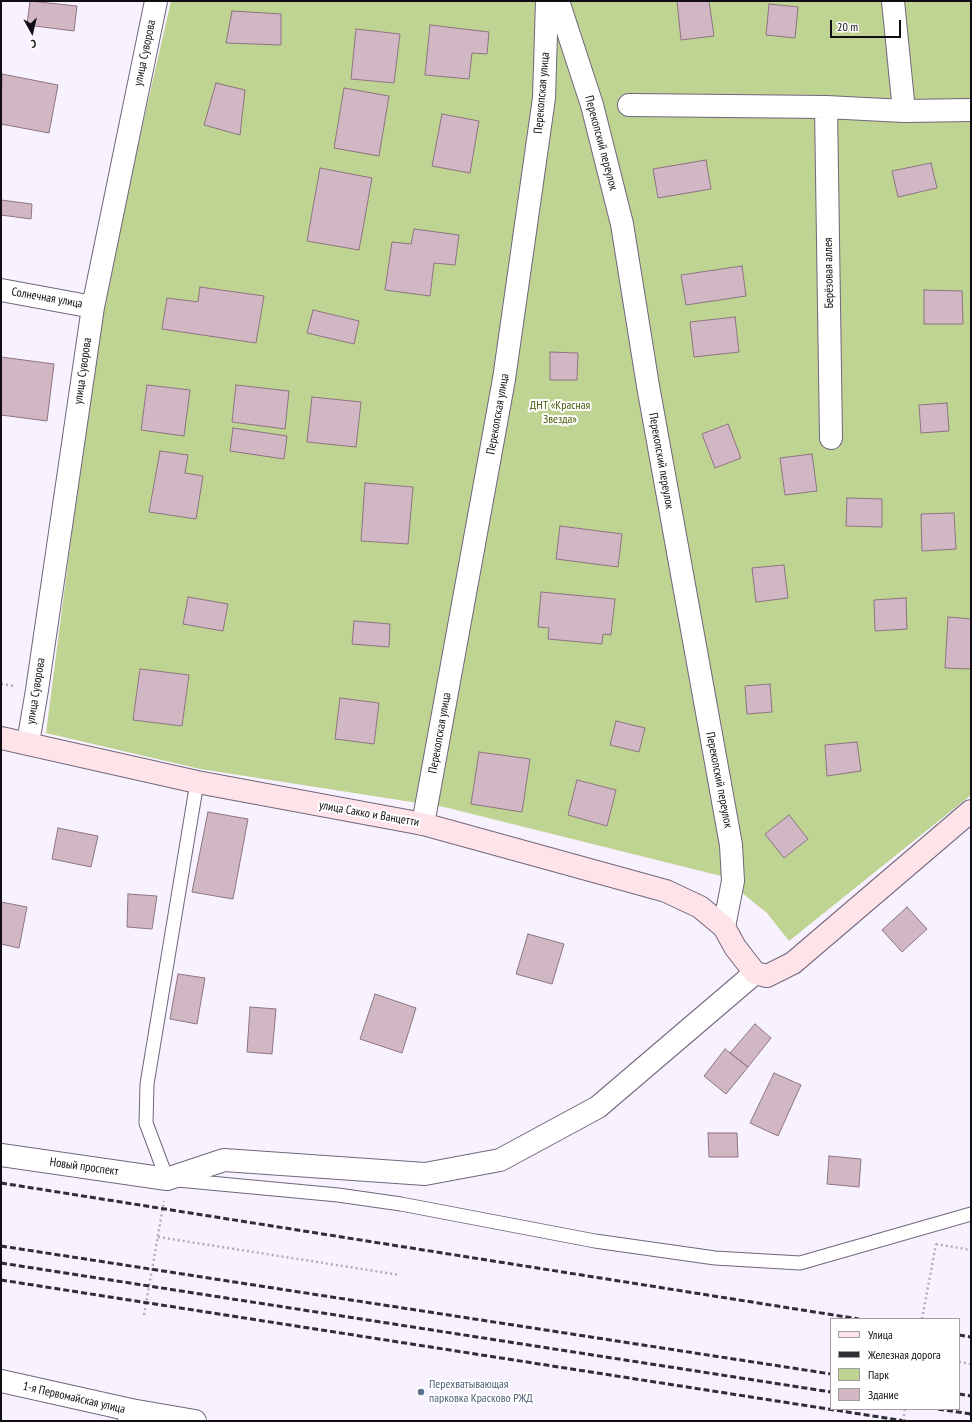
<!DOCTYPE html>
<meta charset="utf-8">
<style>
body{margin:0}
#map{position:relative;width:972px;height:1422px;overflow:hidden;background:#f8f1ff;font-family:"PT Sans Narrow",sans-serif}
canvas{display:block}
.frame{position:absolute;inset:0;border:2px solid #110d14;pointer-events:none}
.legend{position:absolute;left:830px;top:1318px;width:130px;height:92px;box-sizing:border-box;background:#fff;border:1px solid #a09ea1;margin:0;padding:5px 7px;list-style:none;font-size:12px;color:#110d14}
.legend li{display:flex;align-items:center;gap:8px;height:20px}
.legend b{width:20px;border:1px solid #a09ea1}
.north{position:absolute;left:12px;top:12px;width:40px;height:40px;-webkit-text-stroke:3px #fff;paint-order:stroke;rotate:172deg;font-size:11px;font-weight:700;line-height:16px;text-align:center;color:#110d14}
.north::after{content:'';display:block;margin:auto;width:14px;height:18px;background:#110d14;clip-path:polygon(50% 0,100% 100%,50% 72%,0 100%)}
.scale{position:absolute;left:830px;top:20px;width:71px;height:18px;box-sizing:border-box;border:2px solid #110d14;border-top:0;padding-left:5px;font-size:12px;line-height:14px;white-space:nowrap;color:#110d14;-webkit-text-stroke:3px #fff;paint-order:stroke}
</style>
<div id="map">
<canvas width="972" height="1422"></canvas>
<div class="frame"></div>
<ul class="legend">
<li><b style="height:5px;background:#fee4e8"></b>Улица</li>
<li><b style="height:5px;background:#312d35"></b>Железная дорога</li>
<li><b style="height:11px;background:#bfd393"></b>Парк</li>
<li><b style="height:11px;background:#d1b7c3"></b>Здание</li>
</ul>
<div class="north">С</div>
<div class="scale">20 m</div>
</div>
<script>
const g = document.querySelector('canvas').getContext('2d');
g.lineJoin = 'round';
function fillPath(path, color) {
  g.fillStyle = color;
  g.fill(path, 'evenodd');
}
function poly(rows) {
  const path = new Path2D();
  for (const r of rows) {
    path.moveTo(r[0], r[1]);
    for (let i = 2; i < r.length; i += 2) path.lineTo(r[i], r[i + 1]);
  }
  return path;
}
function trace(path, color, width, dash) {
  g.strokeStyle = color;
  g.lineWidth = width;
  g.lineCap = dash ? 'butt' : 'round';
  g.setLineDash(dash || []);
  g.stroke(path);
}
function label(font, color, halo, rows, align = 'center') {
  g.font = font + ' "PT Sans Narrow",sans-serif';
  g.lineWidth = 4;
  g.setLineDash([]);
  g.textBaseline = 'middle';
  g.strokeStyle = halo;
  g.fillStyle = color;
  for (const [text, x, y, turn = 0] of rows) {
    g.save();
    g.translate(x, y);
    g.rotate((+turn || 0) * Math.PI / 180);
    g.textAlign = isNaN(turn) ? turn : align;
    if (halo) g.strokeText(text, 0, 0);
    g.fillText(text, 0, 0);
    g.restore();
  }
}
const green = poly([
 [171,1,971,1,971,795,789,941,767,913,721,876,444,807,200,769,46,733,101,306]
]);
const building = poly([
 [30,1,77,6,74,31,27,25,30,1],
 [677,1,709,1,714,36,681,40,677,1],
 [769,4,798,7,795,38,766,35,769,4],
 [232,11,281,14,281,45,226,43,232,11],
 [430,25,489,32,487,54,472,53,469,79,425,75,430,25],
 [356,29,400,34,394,83,351,79,356,29],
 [2,74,58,85,49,133,1,124,2,74],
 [216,83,245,90,240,135,204,125,216,83],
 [344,88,389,96,379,156,334,148,344,88],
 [442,114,479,121,470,173,432,166,442,114],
 [706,160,711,189,658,198,653,169,706,160],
 [931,163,937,188,898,197,892,171,931,163],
 [320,168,372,178,359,250,307,241,320,168],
 [1,200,32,204,31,219,1,215,1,200],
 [414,229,459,235,455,265,434,263,430,296,385,290,392,242,411,244,414,229],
 [742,266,746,296,686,305,681,275,742,266],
 [200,287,264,296,256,343,162,329,167,298,198,302,200,287],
 [924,290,962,291,963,324,924,324,924,290],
 [313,310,359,321,354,344,307,333,313,310],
 [735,317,739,352,694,357,690,322,735,317],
 [550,352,578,353,577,380,550,380,550,352],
 [1,357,54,364,47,421,1,415,1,357],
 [147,385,190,390,184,436,141,430,147,385],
 [236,385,289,391,285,429,232,422,236,385],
 [312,397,361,402,356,447,307,442,312,397],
 [947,403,949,431,921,433,919,405,947,403],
 [728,424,741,458,715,468,702,434,728,424],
 [233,428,287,436,284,459,230,451,233,428],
 [160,451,188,455,185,473,203,476,196,519,149,512,160,451],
 [812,454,817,491,785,495,780,458,812,454],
 [365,483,413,487,408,544,361,541,365,483],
 [847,498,882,499,882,527,846,526,847,498],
 [954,513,956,549,922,551,921,514,954,513],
 [560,526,622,534,618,567,556,559,560,526],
 [784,565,788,598,756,602,752,568,784,565],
 [541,592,615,599,611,635,603,634,602,644,548,639,549,628,538,627,541,592],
 [188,597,228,604,223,631,183,624,188,597],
 [906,598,907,629,875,631,874,600,906,598],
 [948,617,971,619,971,669,945,668,948,617],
 [354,621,390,624,389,647,352,644,354,621],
 [140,669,189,675,182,726,133,720,140,669],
 [770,684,772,712,747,714,745,686,770,684],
 [340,698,379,703,374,744,335,739,340,698],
 [616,721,645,728,639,752,610,745,616,721],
 [857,742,861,771,827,776,825,745,857,742],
 [479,752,530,759,522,812,471,804,479,752],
 [577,780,616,790,607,826,568,815,577,780],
 [208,812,248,819,233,899,192,892,208,812],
 [789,815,808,839,784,858,765,834,789,815],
 [58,828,98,836,91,867,52,859,58,828],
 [128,894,157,896,152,929,127,927,128,894],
 [1,902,27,907,19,948,1,944,1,902],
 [907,907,927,929,902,952,882,930,907,907],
 [528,934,564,944,552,984,516,974,528,934],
 [178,974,205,978,197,1024,170,1019,178,974],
 [375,994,416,1008,402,1053,360,1039,375,994],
 [250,1007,276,1009,272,1054,247,1052,250,1007],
 [755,1024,771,1038,748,1067,730,1053,755,1024],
 [725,1049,748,1067,726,1094,704,1076,725,1049],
 [774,1073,801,1085,778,1136,750,1123,774,1073],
 [708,1133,737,1133,738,1157,709,1157,708,1133],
 [829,1156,861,1159,859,1187,827,1184,829,1156]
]);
const path = poly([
 [1,684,15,686],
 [158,1237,400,1275],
 [936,1244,971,1250],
 [144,1315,164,1201],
 [922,1319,936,1244],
 [959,1362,971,1364]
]);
const service = poly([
 [197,782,147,1084,146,1123,167,1179,338,1195,401,1204,595,1241,715,1258,800,1263,971,1214]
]);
const minor = poly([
 [558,1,592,105,622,224,648,386,731,845,733,881,724,927],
 [893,1,904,111],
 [629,105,826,107,904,111,971,110],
 [826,107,831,438],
 [1,290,93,307],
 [28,743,37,690,93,307,156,1],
 [423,824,504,379,544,98,547,1],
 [1,1155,167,1179,224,1160,425,1174,500,1160,598,1107,755,973],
 [1,1381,131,1410,129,1421]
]);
const tertiary = poly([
 [131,1410,195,1421]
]);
const secondary = poly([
 [1,738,197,782,423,824,666,891,700,907,724,927,735,947,755,973,767,976,793,963,971,811]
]);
const rail = poly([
 [1,1183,859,1319],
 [1,1246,831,1374],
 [1,1263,831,1392],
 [1,1280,905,1421],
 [959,1335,971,1337],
 [959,1394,971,1396],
 [938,1409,971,1414]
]);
const pathBridge = poly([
 [903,1421,905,1409]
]);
const markers = [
 [421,1392,4,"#5c6f8a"]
];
const streetNames = [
 ["улица Суворова",145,53,-78],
 ["Перекопская улица",542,93,-85],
 ["Перекопский переулок",601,143,75],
 ["Берёзовая аллея",829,273,-91],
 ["Солнечная улица",47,298,10],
 ["улица Суворова",83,371,-82],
 ["Перекопская улица",498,414,-80],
 ["Перекопский переулок",661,461,80],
 ["улица Суворова",36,691,-81],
 ["Перекопская улица",440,733,-80],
 ["Перекопский переулок",719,780,79],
 ["улица Сакко и Ванцетти",369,814,10],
 ["Новый проспект",84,1167,8],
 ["1-я Первомайская улица",74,1398,13]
];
const parkNames = [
 ["ДНТ «Красная",560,406],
 ["Звезда»",560,420]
];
const serviceNames = [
 ["Перехватывающая",429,1385],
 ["парковка Красково РЖД",429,1399]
];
fillPath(green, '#bfd393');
fillPath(building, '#d1b7c3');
trace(building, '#8d7580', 1);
trace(service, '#71667b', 15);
trace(minor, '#71667b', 24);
trace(tertiary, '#71667b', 24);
trace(secondary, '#71667b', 24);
trace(path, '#b3acb8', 2.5, [2, 3]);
trace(service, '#fff', 13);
trace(minor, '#fff', 22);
trace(tertiary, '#fff', 22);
trace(secondary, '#fee4e8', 22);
trace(rail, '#312d35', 3, [6, 3]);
trace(pathBridge, '#b3acb8', 2.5, [2, 3]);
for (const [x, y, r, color] of markers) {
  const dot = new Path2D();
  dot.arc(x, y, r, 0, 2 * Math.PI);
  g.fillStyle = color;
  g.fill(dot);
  trace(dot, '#fff', 1.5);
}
label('12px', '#110d14', '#fff', streetNames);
label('12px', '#495b09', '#fff', parkNames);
label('12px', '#4e5e75', '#fff', serviceNames, 'left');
</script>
